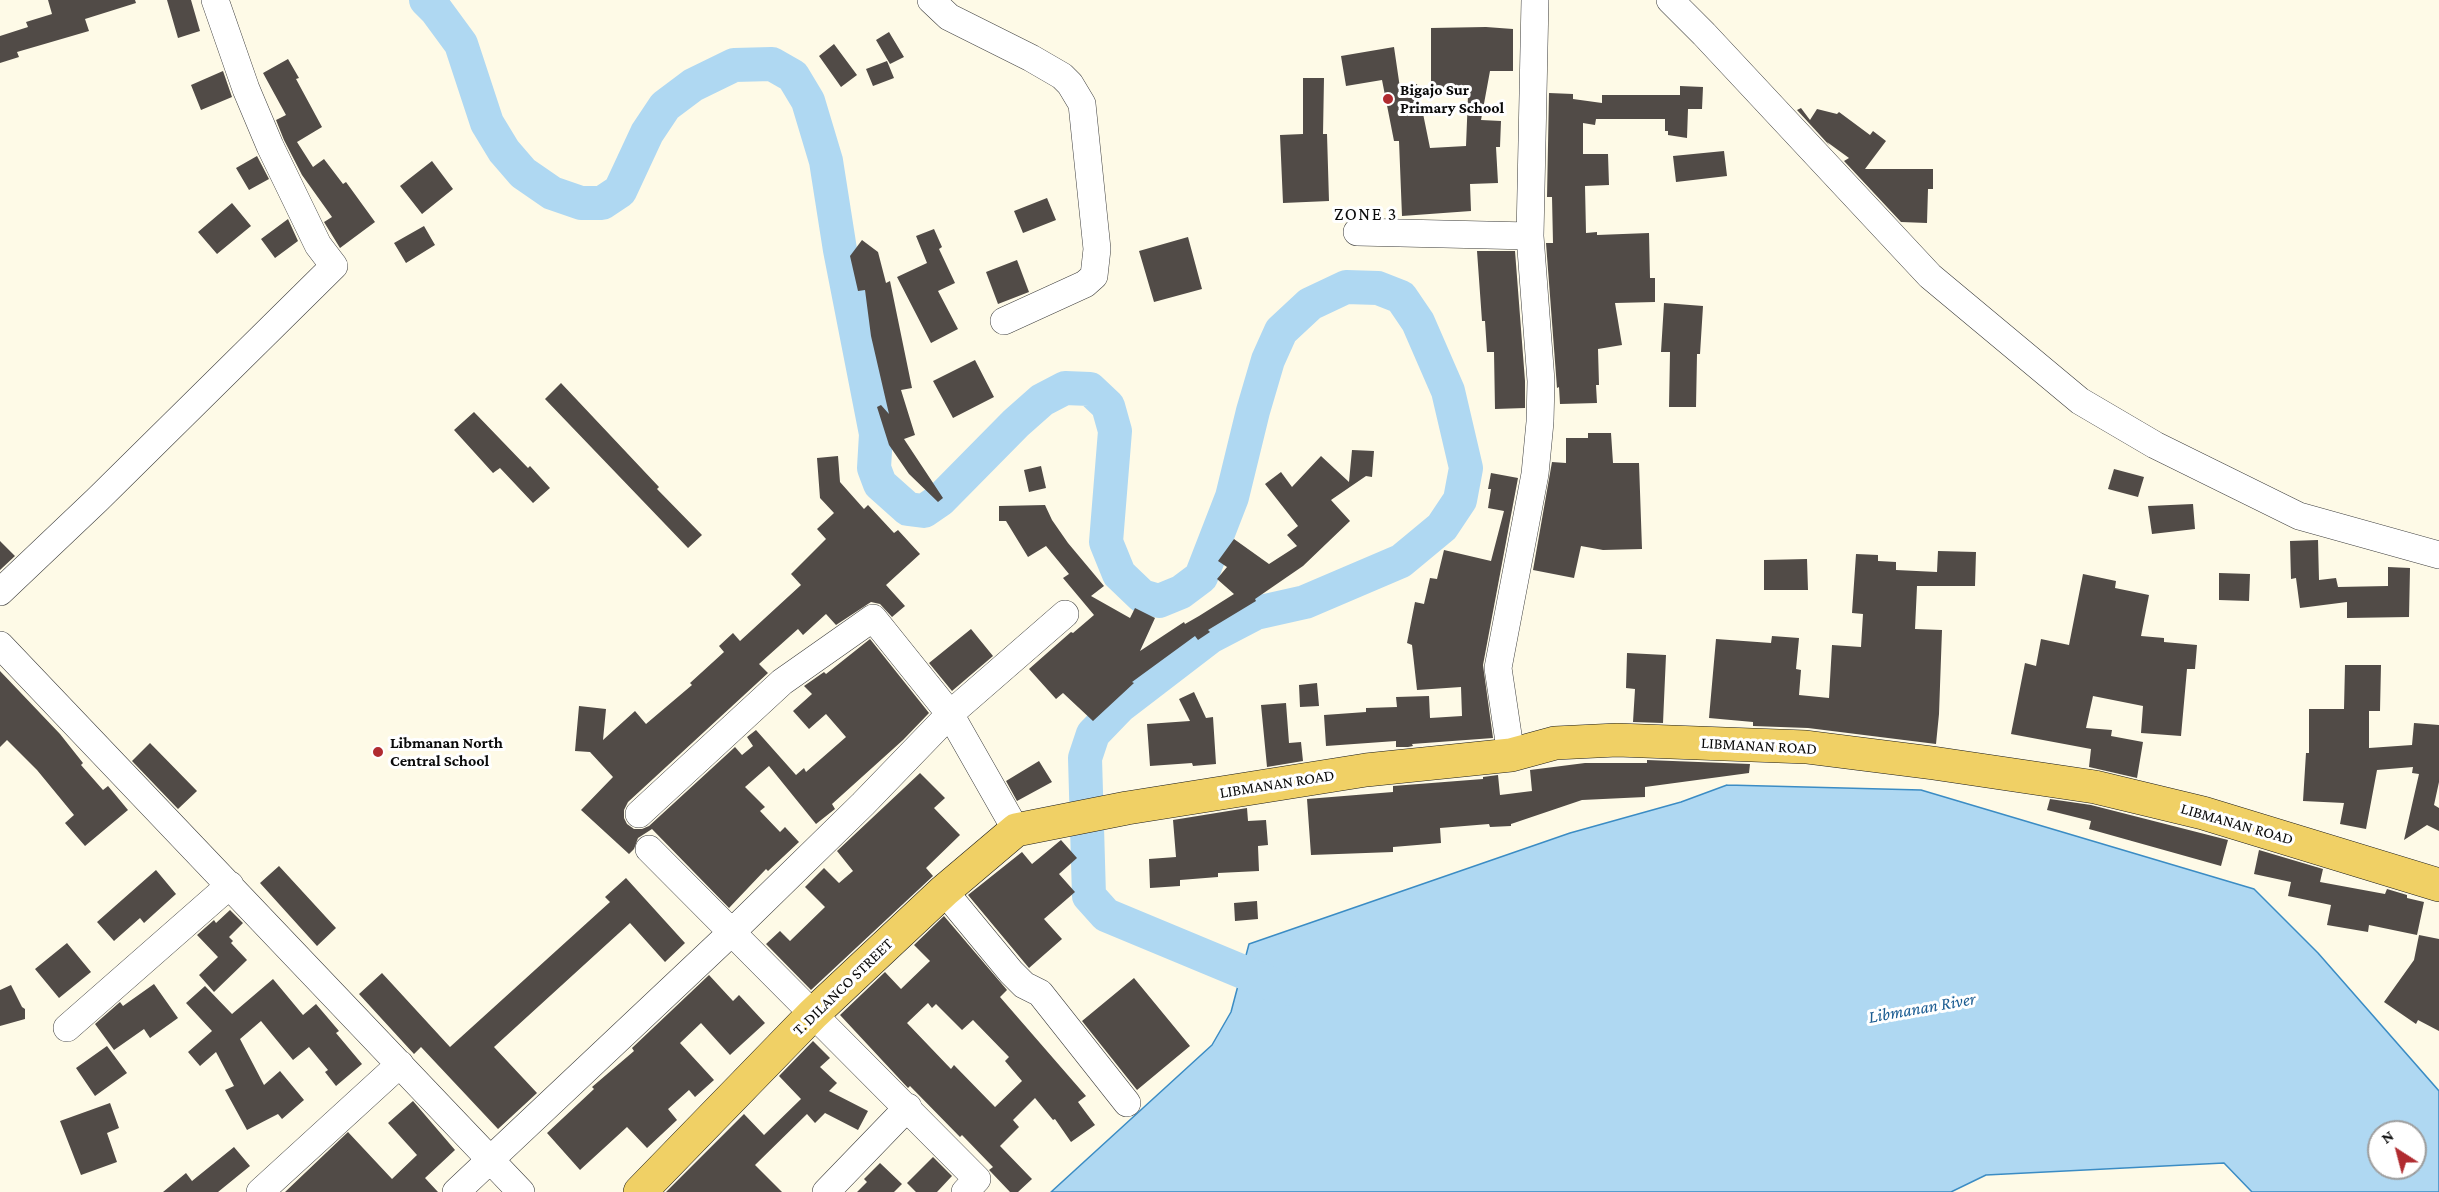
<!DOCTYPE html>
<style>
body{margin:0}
#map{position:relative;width:2439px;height:1192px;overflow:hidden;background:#fefae7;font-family:"Crimson Pro",serif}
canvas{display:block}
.north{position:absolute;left:2367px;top:1120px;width:60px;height:60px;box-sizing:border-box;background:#fff;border:2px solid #9d9d9d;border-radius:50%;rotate:324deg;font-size:16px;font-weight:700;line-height:24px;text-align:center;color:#0a0a0a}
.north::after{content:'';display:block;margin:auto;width:21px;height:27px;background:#b02b30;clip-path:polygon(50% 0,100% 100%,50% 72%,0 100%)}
</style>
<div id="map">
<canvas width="2439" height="1192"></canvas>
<div class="north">N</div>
</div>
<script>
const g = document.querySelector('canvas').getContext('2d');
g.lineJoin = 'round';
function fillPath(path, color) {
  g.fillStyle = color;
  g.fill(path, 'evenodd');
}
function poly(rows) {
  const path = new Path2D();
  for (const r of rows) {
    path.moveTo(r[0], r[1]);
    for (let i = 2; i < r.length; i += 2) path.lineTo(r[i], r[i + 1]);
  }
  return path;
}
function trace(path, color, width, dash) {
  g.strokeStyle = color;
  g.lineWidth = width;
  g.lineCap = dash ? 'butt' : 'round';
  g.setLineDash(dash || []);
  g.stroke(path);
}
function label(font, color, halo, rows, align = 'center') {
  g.font = font + ' "Crimson Pro",serif';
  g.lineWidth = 6;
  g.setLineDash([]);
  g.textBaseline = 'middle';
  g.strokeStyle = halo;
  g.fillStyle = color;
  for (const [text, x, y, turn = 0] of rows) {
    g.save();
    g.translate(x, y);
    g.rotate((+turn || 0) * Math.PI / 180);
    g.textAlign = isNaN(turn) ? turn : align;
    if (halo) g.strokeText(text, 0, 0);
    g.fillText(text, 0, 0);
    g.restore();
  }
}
const water = poly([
 [1727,785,1921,790,2254,889,2318,953,2439,1091,2439,1192,2252,1192,2224,1163,1986,1175,1951,1192,1051,1192,1212,1045,1231,1012,1249,944,1570,833,1681,802,1727,785],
 [2379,1132,2415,1132,2415,1168,2379,1168,2379,1132]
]);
const river = poly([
 [426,0,436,10,461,44,487,123,504,151,523,173,552,193,581,203,602,203,620,191,647,133,665,106,693,85,734,65,772,64,793,76,808,101,826,161,840,250,876,434,874,468,880,484,908,509,924,511,940,500,1016,423,1042,400,1065,388,1090,389,1108,406,1115,431,1106,542,1119,574,1142,596,1159,601,1181,592,1201,577,1232,497,1253,411,1268,360,1281,331,1310,304,1346,287,1378,288,1401,297,1418,322,1448,391,1466,468,1460,500,1442,527,1401,561,1305,602,1256,613,1210,637,1120,706,1093,734,1085,758,1089,896,1106,915,1284,989]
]);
const building = poly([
 [48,0,135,0,136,3,85,19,89,31,17,52,19,57,0,63,0,36,28,27,26,22,52,14],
 [167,0,191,0,200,31,178,38],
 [1486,27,1513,29,1513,71,1490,71,1481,120,1501,121,1500,147,1496,147,1498,183,1470,184,1471,211,1402,216,1399,141,1394,141,1382,80,1346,86,1341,56,1394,47,1400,88,1417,84,1430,148,1466,146,1468,96,1431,90,1431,28],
 [889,32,904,57,890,64,876,40],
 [834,44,857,75,841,87,819,56],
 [288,59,299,78,296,79,322,127,297,142,313,167,324,159,343,184,346,182,375,222,340,248,324,222,332,217,302,175,284,140,276,120,286,115,263,73],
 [887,61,894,78,873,86,866,69],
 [223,71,232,97,201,110,191,85],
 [1303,78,1324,78,1323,134,1327,134,1329,201,1283,203,1280,135,1303,134],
 [1680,86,1703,87,1702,109,1688,109,1687,138,1668,135,1668,131,1665,131,1665,119,1596,119,1595,125,1583,123,1583,154,1608,154,1609,185,1585,186,1586,233,1597,232,1597,235,1649,233,1650,278,1655,278,1655,302,1615,303,1622,345,1598,349,1599,385,1596,385,1597,403,1560,404,1559,387,1557,388,1546,243,1553,243,1552,197,1547,197,1549,93,1573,94,1573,99,1602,103,1602,95,1680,95],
 [1801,108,1810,120,1817,109,1837,114,1839,112,1870,135,1873,131,1886,141,1865,169,1933,169,1933,189,1928,189,1927,223,1901,222,1844,161,1849,158,1827,142,1830,146,1797,110],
 [1724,151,1727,176,1676,182,1673,156],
 [257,156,269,179,249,190,236,168],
 [432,161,453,189,422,214,400,186],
 [1047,198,1056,220,1023,233,1014,211],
 [232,203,251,226,217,254,198,232],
 [288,219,298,241,275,258,261,239],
 [424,226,435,245,406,263,394,243],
 [934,229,942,247,939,249,955,283,938,291,958,329,931,343,897,277,927,263,916,236],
 [1188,237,1202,289,1154,302,1139,251],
 [862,240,878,252,886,283,890,281,912,388,901,390,915,435,904,439,943,498,938,502,909,474,889,445,877,407,881,405,889,414,871,336,865,290,858,291,850,256],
 [1477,251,1515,251,1525,381,1525,408,1495,409,1494,352,1487,352,1485,321,1482,321],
 [1017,260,1029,292,998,304,986,272],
 [1664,303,1703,306,1700,354,1697,354,1696,407,1669,407,1670,352,1661,352],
 [975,360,994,397,953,418,933,381],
 [561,383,659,487,657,489,702,535,688,548,545,399],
 [474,412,528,468,530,466,550,488,533,503,500,468,493,473,454,430],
 [1588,433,1611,433,1613,463,1639,463,1642,549,1603,550,1581,546,1574,578,1533,570,1552,462,1566,463,1566,438,1588,438],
 [1352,450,1374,451,1372,477,1366,476,1331,500,1350,521,1303,566,1255,599,1256,601,1208,630,1210,632,1198,640,1195,636,1132,682,1134,683,1093,721,1063,693,1056,699,1029,669,1071,632,1073,633,1094,615,1063,578,1069,574,1046,546,1028,557,1006,521,999,521,999,506,1045,505,1052,520,1068,543,1104,586,1091,596,1130,618,1135,608,1155,618,1140,651,1184,622,1185,624,1199,616,1234,594,1217,579,1227,567,1218,561,1234,539,1269,564,1297,546,1287,535,1298,526,1265,484,1281,472,1292,487,1321,456,1349,482],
 [838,456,840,482,864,509,868,505,894,533,898,530,920,554,886,585,905,606,892,617,880,604,871,602,836,625,826,614,803,635,798,629,759,664,768,673,628,802,624,810,624,818,627,824,634,829,642,829,649,826,735,747,742,755,753,746,747,737,756,730,796,775,804,768,806,772,846,737,826,714,809,729,793,711,812,694,804,686,824,672,826,674,870,639,929,713,903,740,832,804,835,809,816,824,769,766,745,787,765,807,760,811,780,832,785,827,799,842,768,871,766,869,729,908,652,829,638,838,634,849,629,854,581,810,613,777,590,752,575,751,579,706,606,709,603,740,635,711,646,724,692,685,690,683,724,652,719,646,733,633,740,641,801,585,791,574,826,539,817,529,834,513,820,498,817,458],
 [1041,466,1046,488,1029,492,1024,470],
 [2114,469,2144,477,2138,497,2108,489],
 [1491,473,1518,478,1483,665,1493,738,1412,744,1413,746,1408,747,1396,747,1396,741,1326,746,1324,715,1366,712,1366,708,1397,707,1396,697,1429,696,1430,718,1462,716,1461,687,1417,690,1412,645,1407,643,1415,602,1424,604,1430,578,1437,579,1444,550,1491,561,1504,511,1488,508,1491,489,1488,489],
 [2193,504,2195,529,2152,534,2148,506],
 [2318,540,2319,580,2336,578,2338,587,2388,586,2388,567,2410,568,2409,617,2347,618,2347,602,2300,608,2296,578,2291,579,2290,541],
 [0,541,15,556,0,570],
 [1938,551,1976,552,1975,586,1917,586,1915,629,1942,630,1939,714,1936,744,1808,728,1753,726,1753,722,1709,718,1716,639,1771,643,1772,636,1799,638,1796,669,1801,670,1799,695,1829,698,1832,645,1861,647,1863,614,1852,613,1856,554,1878,555,1878,561,1896,562,1896,570,1937,572],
 [1807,559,1808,590,1764,590,1764,560],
 [2219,573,2250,574,2249,601,2219,600],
 [2083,574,2116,581,2115,588,2149,595,2141,636,2164,638,2164,642,2197,645,2195,669,2187,669,2181,736,2141,733,2143,706,2093,696,2086,728,2112,730,2111,736,2143,742,2137,778,2089,767,2091,749,2011,734,2025,663,2036,666,2041,639,2069,645],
 [971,629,993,656,952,691,929,663],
 [1627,653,1666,655,1663,723,1633,722,1635,689,1626,688],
 [2345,665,2381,665,2380,711,2369,711,2369,748,2412,745,2414,723,2439,725,2439,782,2434,805,2439,808,2439,831,2427,825,2404,840,2419,774,2412,773,2413,767,2377,770,2366,829,2340,824,2344,803,2303,801,2306,753,2309,753,2309,709,2344,709],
 [0,671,60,734,83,763,81,765,103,790,108,786,128,810,85,846,65,823,74,815,37,770,7,740,0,747],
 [1317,683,1319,706,1300,707,1299,685],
 [1194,692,1206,718,1213,717,1216,764,1193,766,1192,763,1150,766,1147,724,1190,721,1179,699],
 [1286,703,1289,743,1301,742,1303,761,1267,767,1261,705],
 [150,743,197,791,178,809,132,761],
 [1647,760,1750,764,1749,773,1645,787,1645,797,1582,800,1511,824,1511,826,1490,827,1489,824,1440,828,1441,843,1393,847,1393,852,1311,855,1307,799,1393,792,1393,786,1483,779,1483,777,1498,775,1500,795,1532,791,1530,770,1585,763,1647,763],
 [1039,761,1052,782,1017,801,1006,781],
 [920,773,945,798,934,808,960,835,926,868,933,876,811,990,766,944,780,931,790,941,825,907,805,887,824,868,839,883,853,871,837,851],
 [2050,799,2091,805,2228,840,2221,866,2089,829,2091,821,2047,810],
 [1247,808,1248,821,1266,820,1268,845,1258,846,1259,871,1218,873,1218,877,1180,880,1180,886,1150,888,1149,859,1176,857,1173,820],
 [1061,840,1077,858,1059,874,1075,892,1044,919,1062,939,1029,968,968,895,1022,852,1032,864],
 [2259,850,2323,869,2320,882,2385,894,2387,889,2407,895,2407,898,2424,902,2417,935,2369,925,2368,932,2327,925,2331,905,2288,896,2291,882,2254,874],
 [279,866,336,928,317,946,260,883],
 [156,870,176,894,144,923,140,918,114,941,97,922],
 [626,878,685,943,665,962,630,923,494,1047,537,1093,498,1129,421,1047,414,1054,359,994,382,973,450,1047,610,902,605,897],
 [1257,901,1258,919,1235,921,1234,903],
 [230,910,243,923,229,937,233,941,231,943,247,960,214,992,199,975,218,957,197,935,214,920,216,923],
 [944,916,1007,990,1000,997,1086,1096,1078,1102,1095,1125,1071,1142,1055,1119,1053,1120,1035,1098,1013,1120,1019,1127,1000,1146,1032,1179,1018,1192,1010,1192,991,1172,989,1170,993,1167,962,1135,960,1137,910,1086,908,1088,840,1015,885,972,901,989,930,961,914,945],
 [928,1003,932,1008,936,1004,962,1030,973,1020,1009,1057,1005,1061,1022,1081,995,1107,954,1065,951,1069,907,1023],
 [2419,935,2439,939,2439,1031,2418,1020,2416,1024,2384,1002,2414,960],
 [67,943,91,972,59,998,35,969],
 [709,975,733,1001,739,995,765,1023,730,1055,701,1023,680,1043,714,1080,695,1097,689,1090,668,1109,677,1120,647,1148,627,1127,580,1170,547,1133,594,1089,592,1087,634,1051,632,1048],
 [1134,978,1190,1046,1137,1090,1082,1021],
 [273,979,303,1015,316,1004,339,1031,336,1033,362,1064,336,1086,325,1072,328,1070,309,1047,293,1060,261,1021,240,1039,264,1085,280,1071,304,1100,282,1119,278,1114,247,1130,225,1090,234,1086,216,1052,200,1066,188,1052,212,1031,186,1003,205,986,232,1014],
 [154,984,178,1018,150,1038,144,1029,114,1050,95,1024,120,1002,123,1006],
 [11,985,22,1007,25,1009,25,1019,0,1026,0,990],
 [813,1041,830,1058,820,1067,837,1083,829,1091,868,1111,858,1130,825,1113,815,1123,807,1114,755,1165,782,1192,666,1192,744,1114,764,1135,801,1099,779,1076],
 [107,1046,127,1073,95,1096,76,1068],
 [413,1101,455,1150,425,1178,438,1192,285,1192,348,1132,392,1179,417,1155,388,1123],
 [110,1103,119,1128,107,1133,117,1162,81,1175,60,1121],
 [234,1147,250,1166,218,1192,163,1192,186,1173,192,1181],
 [933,1157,952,1176,937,1192,916,1192,907,1183],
 [880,1163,902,1184,894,1192,857,1192,867,1182,864,1179]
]);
const minor = poly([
 [931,0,949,17,1031,58,1062,76,1070,84,1082,104,1097,249,1094,276,1085,284,1004,321],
 [1670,0,1704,34,1930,276,2080,401,2155,445,2299,516,2439,555],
 [1357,232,1530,236],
 [0,592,97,500,334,266,318,245,270,146,246,89,215,0],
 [0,645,521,1192],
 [1511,755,1498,668,1535,474,1540,422,1541,381,1530,236,1535,0],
 [639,814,782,682,873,618,950,714,1016,830],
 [649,849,977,1179,965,1192],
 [944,891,1011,972,1024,985,1040,993,1127,1103],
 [67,1028,230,885],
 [260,1192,400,1064],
 [456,1192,733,931,863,804,950,714,1065,614],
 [826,1192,908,1107]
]);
const major = poly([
 [640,1192,813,1014,944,891,1016,830,1127,808,1366,770,1511,755,1555,743,1617,740,1806,747,1933,763,2095,787,2203,813,2439,885]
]);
const markers = [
 [1388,99,6,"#b02b30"],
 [378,752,6,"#b02b30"]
];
const poiNames = [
 ["Bigajo Sur",1400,90],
 ["Primary School",1400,108],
 ["Libmanan North",390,743],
 ["Central School",390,761]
];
const streetNames = [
 ["LIBMANAN ROAD",1759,746,3],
 ["LIBMANAN ROAD",1277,784,-9],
 ["LIBMANAN ROAD",2237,824,16],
 ["T. DILANCO STREET",843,987,-44]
];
const neighbourhoodNames = [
 ["ZONE 3",1366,214]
];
const waterNames = [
 ["Libmanan River",1922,1008,-10]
];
fillPath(water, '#afd8f2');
trace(water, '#3b8cc4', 1.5);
trace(river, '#afd8f2', 34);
fillPath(building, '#514b47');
trace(minor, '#3d3d3d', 28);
trace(major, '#1b1b1b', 34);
trace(minor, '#fff', 27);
trace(major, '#f0d065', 33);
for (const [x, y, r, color] of markers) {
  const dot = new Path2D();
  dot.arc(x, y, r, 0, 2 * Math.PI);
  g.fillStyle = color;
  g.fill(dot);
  trace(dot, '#fff', 2);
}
label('bold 16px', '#0a0a0a', '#fff', poiNames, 'left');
label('16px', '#0a0a0a', '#fff', streetNames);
g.letterSpacing = '1.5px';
label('18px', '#0a0a0a', '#fff', neighbourhoodNames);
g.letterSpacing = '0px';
label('italic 18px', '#1c5d92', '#fff', waterNames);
</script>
